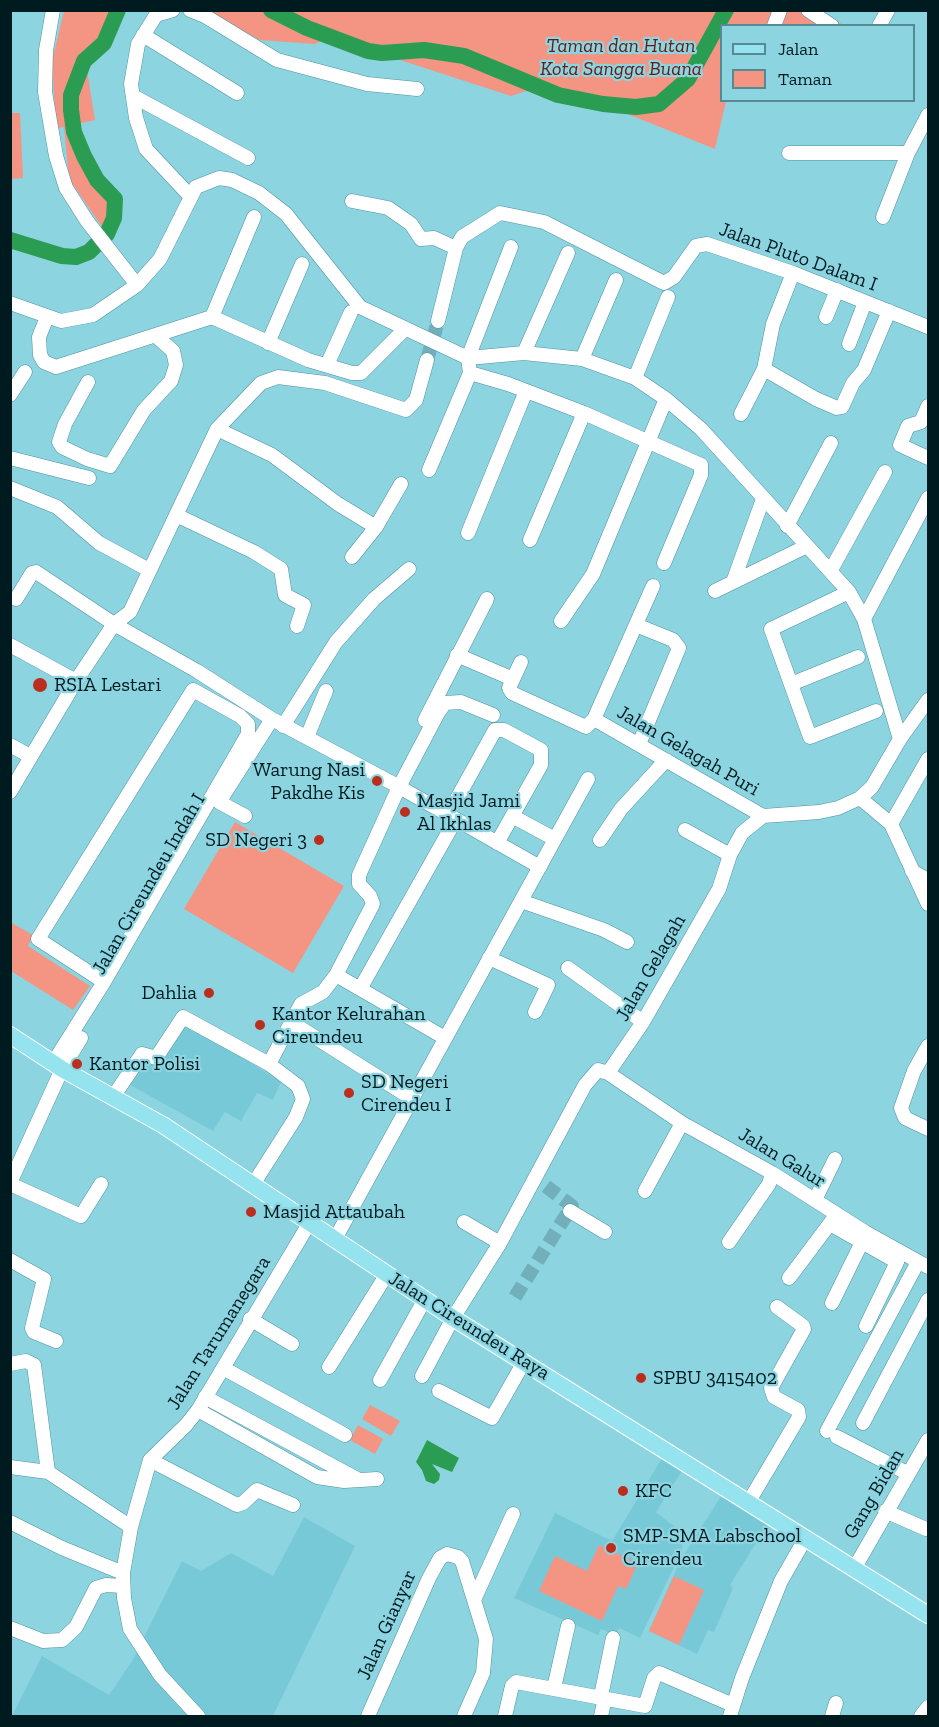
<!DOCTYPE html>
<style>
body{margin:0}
#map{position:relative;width:939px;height:1727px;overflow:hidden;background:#8dd4e1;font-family:"Zilla Slab",serif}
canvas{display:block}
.frame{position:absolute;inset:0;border:12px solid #001b20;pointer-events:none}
.legend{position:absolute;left:720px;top:24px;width:195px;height:78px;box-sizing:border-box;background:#8dd4e1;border:2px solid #558a94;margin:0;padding:8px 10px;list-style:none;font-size:18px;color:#001b20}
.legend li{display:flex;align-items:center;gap:12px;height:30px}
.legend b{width:30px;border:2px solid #558a94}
</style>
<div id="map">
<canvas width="939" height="1727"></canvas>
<div class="frame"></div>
<ul class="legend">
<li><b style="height:8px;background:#94e3ef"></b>Jalan</li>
<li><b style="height:16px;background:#f49483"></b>Taman</li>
</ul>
</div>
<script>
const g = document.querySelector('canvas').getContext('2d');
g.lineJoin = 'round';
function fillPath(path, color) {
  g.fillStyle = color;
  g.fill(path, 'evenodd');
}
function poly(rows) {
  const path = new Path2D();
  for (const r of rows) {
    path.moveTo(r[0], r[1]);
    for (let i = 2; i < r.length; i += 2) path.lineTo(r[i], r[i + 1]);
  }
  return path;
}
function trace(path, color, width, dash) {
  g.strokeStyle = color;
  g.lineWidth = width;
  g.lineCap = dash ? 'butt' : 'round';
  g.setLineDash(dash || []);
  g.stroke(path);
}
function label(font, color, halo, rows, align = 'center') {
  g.font = font + ' "Zilla Slab",serif';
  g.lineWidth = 4.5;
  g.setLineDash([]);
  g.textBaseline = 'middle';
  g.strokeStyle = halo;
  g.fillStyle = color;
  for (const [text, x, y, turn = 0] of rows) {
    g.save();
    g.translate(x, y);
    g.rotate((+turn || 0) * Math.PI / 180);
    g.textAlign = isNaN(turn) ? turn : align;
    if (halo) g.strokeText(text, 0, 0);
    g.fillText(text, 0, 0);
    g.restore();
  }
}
const built = poly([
 [183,1020,281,1082,273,1100,257,1093,241,1121,225,1112,213,1131,123,1081,138,1054,153,1060],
 [662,1458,682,1471,656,1512,676,1528,682,1541,682,1550,640,1638,619,1628,615,1635,601,1629,598,1635,514,1598,555,1513,612,1541],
 [723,1493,769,1522,730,1585,733,1588,714,1632,708,1630,697,1654,649,1631,680,1561],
 [304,1517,355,1546,273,1716,12,1716,42,1656,109,1695,132,1661,182,1561,201,1571,231,1553,273,1576]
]);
const green = poly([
 [820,10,843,25,722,26,722,100,726,101,715,149,605,105,559,95,538,87,511,96,329,37,315,44,260,40,205,11],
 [64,11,126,11,87,70,95,120,73,125,84,156,97,180,115,199,114,218,107,234,69,179,64,127,56,128,52,61],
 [11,113,20,113,23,178,11,179],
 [235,822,344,886,293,973,184,909],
 [10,922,33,935,28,946,90,986,73,1010,11,971],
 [370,1405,400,1421,391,1436,362,1419],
 [358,1425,383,1439,375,1454,350,1440],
 [599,1545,638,1563,626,1589,618,1586,602,1621,539,1591,555,1556,587,1571],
 [674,1576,704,1590,679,1645,649,1631]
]);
const water = poly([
 [427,1440,459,1458,452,1472,432,1464,440,1474,439,1480,434,1484,426,1481,422,1470,416,1462]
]);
const river = poly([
 [271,10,307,28,368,51,382,53,424,50,464,56,558,95,603,104,636,107,659,104,688,79,726,10],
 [10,240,62,256,76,257,89,252,107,234,114,218,115,199,97,180,84,156,74,132,71,110,71,95,84,61,104,43,118,10]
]);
const minorTunnel = poly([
 [427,360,438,321],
 [515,1297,572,1206,543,1184]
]);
const minor = poly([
 [173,10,156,15,138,44,131,84,136,118,146,149,191,197],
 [190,10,205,16,277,60,367,84,417,89],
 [808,10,832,26],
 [774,26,780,10],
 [879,26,888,10],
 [143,35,237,93],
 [133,96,248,158],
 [789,153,908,153],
 [352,201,388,208,411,224,421,239,434,238,456,248],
 [883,217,908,153,928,115],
 [511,247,468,358,524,353,582,359,635,378,666,399,593,574,561,621],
 [137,285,160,259,196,187,219,178,232,180,259,193,286,214,360,307,468,358,470,373,429,470],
 [10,303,61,321,93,315,137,285,87,221,66,188,56,156,45,92,46,50,53,10],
 [47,317,39,337,40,355,44,362,56,367,212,317,308,360,352,373,361,373,404,330],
 [212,317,254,217],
 [826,317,837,290],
 [438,321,456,248,462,237,500,213,544,222,664,283,674,277,696,246,707,244,793,273,928,327],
 [268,343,302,264],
 [849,344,865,302],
 [524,353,568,253],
 [582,359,616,280],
 [327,365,351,312],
 [764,369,816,399,837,408,842,407,853,383,864,370,889,311],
 [470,373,508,384,584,413,701,465,701,475,664,563],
 [635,378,668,297],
 [88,382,65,424,59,442,62,447,87,459,110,466,144,410,171,381,176,365,173,351,156,336],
 [10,395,25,372],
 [666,399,701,429,849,592,864,619,900,739],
 [928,406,921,422,908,426,900,445,928,458],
 [741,414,764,369,773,324,793,273],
 [217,429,272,455,338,504,376,527,352,557],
 [10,458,89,478],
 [10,488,57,507,99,543,149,570],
 [176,515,254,552,281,569,285,595,304,605,297,626],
 [787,526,831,443],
 [376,527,401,484],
 [468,533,526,391],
 [530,540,584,413],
 [831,570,885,472],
 [733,582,763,499],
 [715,591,807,546],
 [849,592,771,629,810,737,876,711],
 [16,599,32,573,36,572,114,624,197,671,272,719,394,784,540,867],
 [864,619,928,498],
 [636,625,673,640,679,648,639,744],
 [10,645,76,681],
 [457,655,513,679],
 [521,662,509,688,512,693,586,727,594,719,653,586],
 [791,684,858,657],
 [594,719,763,816],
 [425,720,487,599],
 [283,726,336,642,374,599,409,569],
 [307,737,326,691],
 [10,745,30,756],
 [10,792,76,681,114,624,130,612,217,429,261,383,278,377,325,383,406,410,416,400,427,360],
 [223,796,272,719],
 [860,798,891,824,928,904],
 [219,802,245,816],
 [454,804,495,730,504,730,541,750,541,765,497,843],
 [512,816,551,837],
 [891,824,928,759],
 [685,830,730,855],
 [600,840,621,809,666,760],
 [912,871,928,880],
 [521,901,604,930,627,942],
 [489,958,548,985,535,1012],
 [568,968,643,1022],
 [336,975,445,1038],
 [360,989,456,819],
 [291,1022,411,1098],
 [928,1046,914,1071,901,1108,905,1118,928,1129],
 [53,1063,104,982,248,734,248,724,240,716,193,690,38,939,104,982],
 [269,1064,301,1004,323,992,336,975,373,904,370,896,359,884,359,875,399,787,438,713,445,703,461,702,493,715],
 [608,1073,682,1123,772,1173,865,1232,928,1267],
 [113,1097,142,1054,156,1058,183,1017,269,1064,298,1086,303,1099,296,1117,254,1183],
 [10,1183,62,1069,81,1038],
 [10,1184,81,1216,101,1184],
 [645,1191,682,1123],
 [815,1200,835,1159],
 [570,1211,605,1232],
 [464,1222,500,1243],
 [830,1224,897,1262,866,1326],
 [335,1239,588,779],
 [729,1242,769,1184,772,1173],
 [10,1260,44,1279,32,1328,34,1332,56,1341],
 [789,1278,834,1218],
 [832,1303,862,1242],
 [250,1319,292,1344],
 [10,1364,26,1361,34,1365,48,1472],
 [329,1367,387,1274],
 [223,1368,345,1435],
 [422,1376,453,1318,500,1243,585,1085,598,1070,608,1073,643,1022,719,889,730,855,742,833,763,816,819,812,838,808,860,798,872,787,900,739,928,700],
 [380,1380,425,1299],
 [439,1391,492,1418,524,1362],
 [205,1397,359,1480],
 [198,1410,317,1477,344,1481,377,1479],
 [863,1423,928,1300],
 [827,1431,918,1262],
 [837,1437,907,1473],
 [150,1460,237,1505,243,1503,257,1490,293,1505],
 [10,1467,48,1472,131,1527],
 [748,1503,799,1417,798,1410,774,1397,771,1388,804,1329,803,1326,777,1307],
 [885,1511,926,1529],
 [10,1522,62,1548,123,1573],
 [854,1569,928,1440],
 [474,1600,513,1514],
 [10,1628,43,1641,62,1640,76,1627,96,1588,106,1585,123,1586],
 [554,1688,568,1626],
 [601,1696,613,1638],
 [198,1716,160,1675,130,1629,124,1598,123,1573,131,1527,150,1460,186,1425,198,1410,310,1222],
 [368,1716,429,1578,440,1558,447,1554,458,1557,462,1561,486,1639,483,1673,464,1716],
 [505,1716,512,1686,516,1682,645,1706,654,1678,659,1673,733,1705],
 [601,1716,605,1698],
 [730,1716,742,1678,781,1581,805,1539],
 [832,1716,836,1703],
 [921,1716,928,1707]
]);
const major = poly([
 [10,1035,62,1069,163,1125,453,1318,928,1615]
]);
const markers = [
 [40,685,8,"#bb2e1d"],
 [377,781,6,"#bb2e1d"],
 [405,812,6,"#bb2e1d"],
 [319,840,6,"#bb2e1d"],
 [209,993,6,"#bb2e1d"],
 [260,1025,6,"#bb2e1d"],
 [77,1064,6,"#bb2e1d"],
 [349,1093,6,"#bb2e1d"],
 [251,1212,6,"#bb2e1d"],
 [641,1378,6,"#bb2e1d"],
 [623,1491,6,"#bb2e1d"],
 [611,1548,6,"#bb2e1d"]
];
const parkNames = [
 ["Taman dan Hutan",621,46],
 ["Kota Sangga Buana",621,69]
];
const streetNames = [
 ["Jalan Pluto Dalam I",798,257,20],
 ["Jalan Gelagah Puri",688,751,30],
 ["Jalan Cireundeu Indah I",149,884,-60],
 ["Jalan Gelagah",651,968,-60],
 ["Jalan Galur",782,1158,31],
 ["Jalan Cireundeu Raya",469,1326,32],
 ["Jalan Tarumanegara",219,1333,-58],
 ["Gang Bidan",874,1494,-60],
 ["Jalan Gianyar",387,1625,-66]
];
const poiNames = [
 ["RSIA Lestari",54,685],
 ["Warung Nasi",365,770,"right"],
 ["Pakdhe Kis",365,793,"right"],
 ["Masjid Jami",417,801],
 ["Al Ikhlas",417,824],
 ["SD Negeri 3",307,840,"right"],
 ["Dahlia",197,993,"right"],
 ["Kantor Kelurahan",272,1014],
 ["Cireundeu",272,1037],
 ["Kantor Polisi",89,1064],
 ["SD Negeri",361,1082],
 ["Cirendeu I",361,1105],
 ["Masjid Attaubah",263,1212],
 ["SPBU 3415402",653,1378],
 ["KFC",635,1491],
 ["SMP-SMA Labschool",623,1536],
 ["Cirendeu",623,1559]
];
fillPath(built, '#78c9d8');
fillPath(green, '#f49483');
fillPath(water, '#2b9d52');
trace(river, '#2b9d52', 16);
trace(minorTunnel, '#71afba', 14, [14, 7]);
trace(minor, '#4c93a0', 15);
trace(major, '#fff', 18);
trace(minor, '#fff', 14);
trace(major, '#94e3ef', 16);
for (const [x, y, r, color] of markers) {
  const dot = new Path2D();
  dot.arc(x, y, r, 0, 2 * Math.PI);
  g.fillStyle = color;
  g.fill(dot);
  trace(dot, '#8dd4e1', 2);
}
label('italic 20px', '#651b12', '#8dd4e1', parkNames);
label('20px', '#001b20', '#8dd4e1', streetNames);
label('20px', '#001b20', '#8dd4e1', poiNames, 'left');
</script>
